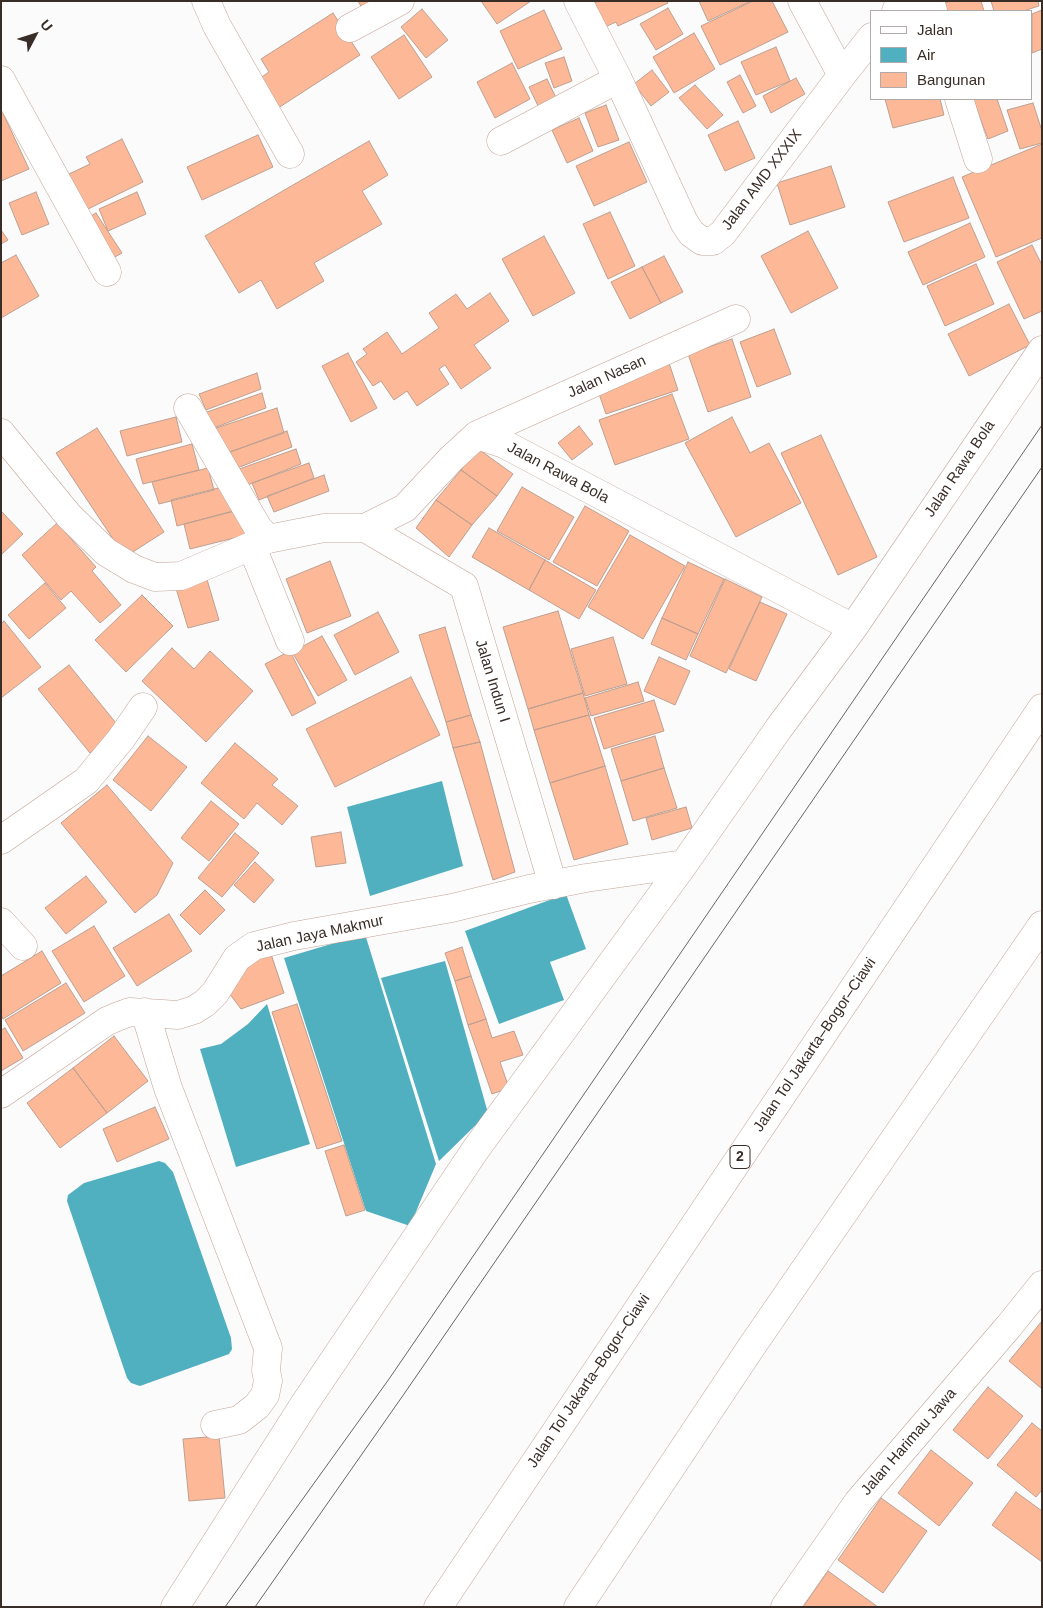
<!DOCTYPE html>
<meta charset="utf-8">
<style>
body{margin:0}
#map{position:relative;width:1043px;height:1608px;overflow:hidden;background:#fbfbfb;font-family:Arial,sans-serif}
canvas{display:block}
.frame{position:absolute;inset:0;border:2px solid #392d27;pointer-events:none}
.legend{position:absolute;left:870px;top:10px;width:162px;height:90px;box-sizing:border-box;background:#fff;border:1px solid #b0aba9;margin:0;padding:6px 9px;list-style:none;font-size:15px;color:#392d27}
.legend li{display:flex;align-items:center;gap:10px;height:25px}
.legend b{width:25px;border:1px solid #b0aba9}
.north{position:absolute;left:10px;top:10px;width:50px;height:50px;-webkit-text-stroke:4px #fff;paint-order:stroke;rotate:50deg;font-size:14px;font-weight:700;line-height:20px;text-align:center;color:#392d27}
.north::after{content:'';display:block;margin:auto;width:18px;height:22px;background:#392d27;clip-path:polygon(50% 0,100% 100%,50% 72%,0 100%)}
</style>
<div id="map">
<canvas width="1043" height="1608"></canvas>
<div class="frame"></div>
<ul class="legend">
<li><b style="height:6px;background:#fff"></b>Jalan</li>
<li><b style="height:14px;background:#51b0bf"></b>Air</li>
<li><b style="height:14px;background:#fdb997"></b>Bangunan</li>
</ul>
<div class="north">U</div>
</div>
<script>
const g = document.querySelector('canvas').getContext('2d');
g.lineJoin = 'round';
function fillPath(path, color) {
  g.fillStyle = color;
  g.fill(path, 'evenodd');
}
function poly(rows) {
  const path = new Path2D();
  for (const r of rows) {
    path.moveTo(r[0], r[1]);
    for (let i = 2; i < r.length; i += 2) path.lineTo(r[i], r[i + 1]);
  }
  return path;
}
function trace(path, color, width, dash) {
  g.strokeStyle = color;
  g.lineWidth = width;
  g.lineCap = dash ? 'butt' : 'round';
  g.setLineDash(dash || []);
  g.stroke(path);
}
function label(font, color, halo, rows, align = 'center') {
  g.font = font + ' Arial,sans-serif';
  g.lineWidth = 4.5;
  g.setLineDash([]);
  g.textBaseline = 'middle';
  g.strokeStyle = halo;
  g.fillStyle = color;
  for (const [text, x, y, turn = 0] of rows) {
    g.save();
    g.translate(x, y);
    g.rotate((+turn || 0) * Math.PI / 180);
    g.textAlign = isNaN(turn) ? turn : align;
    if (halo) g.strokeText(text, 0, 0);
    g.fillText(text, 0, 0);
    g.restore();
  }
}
const water = poly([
 [442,781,463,866,370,896,347,807],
 [566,894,586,949,550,962,564,1000,499,1024,465,931],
 [365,934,436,1164,410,1226,366,1211,284,958],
 [445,961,488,1113,439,1161,381,978],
 [267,1004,310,1144,236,1167,200,1049,221,1044,248,1024],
 [159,1161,165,1163,173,1172,231,1338,232,1349,229,1354,140,1386,131,1383,127,1378,67,1201,68,1195,84,1183]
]);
const building = poly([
 [358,1,380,1,363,10,358,1],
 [481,1,531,1,497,24,481,1],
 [598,1,667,1,668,3,618,26,616,22,605,27,594,3,598,1],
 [699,1,751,1,708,21,699,1],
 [753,1,772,1,788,32,720,65,701,26,753,1],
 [951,1,981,1,984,11,939,11,938,5,951,1],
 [991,1,1038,1,1039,6,1023,11,994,11,991,1],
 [668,8,683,34,656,50,640,24,668,8],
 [422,9,448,40,426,58,401,27,422,9],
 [544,10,562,49,518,69,500,31,544,10],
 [1042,10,1042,49,1032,53,1032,14,1042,10],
 [333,13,360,55,272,112,253,83,269,72,261,59,333,13],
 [694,33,715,69,674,93,653,57,694,33],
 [404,35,432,77,399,99,371,57,404,35],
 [776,47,790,81,756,95,741,62,776,47],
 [564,57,572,81,554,88,545,63,564,57],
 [512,63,530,99,495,118,477,82,512,63],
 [652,70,669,92,651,106,634,84,652,70],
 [740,75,756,106,743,113,727,82,740,75],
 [796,78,805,94,771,113,763,96,796,78],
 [547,79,558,102,540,110,529,87,547,79],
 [695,85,723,115,707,129,679,98,695,85],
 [885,99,940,99,944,115,893,128,885,99],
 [973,99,997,99,1008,131,988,139,973,99],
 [1033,103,1042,131,1042,143,1020,149,1007,110,1033,103],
 [606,105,619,140,598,147,585,113,606,105],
 [1,109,29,169,1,181,1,109],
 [579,118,593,151,567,163,552,130,579,118],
 [738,121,755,158,725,171,708,135,738,121],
 [258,135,273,167,202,200,187,167,258,135],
 [122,139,143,182,86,210,69,174,90,164,86,157,122,139],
 [369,141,388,175,362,191,382,224,314,263,324,281,277,309,261,280,239,293,205,236,369,141],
 [629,142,647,182,594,206,576,166,629,142],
 [1042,144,1042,238,996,257,962,177,1042,144],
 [831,166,845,207,790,225,777,183,831,166],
 [953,177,969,218,904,242,888,202,953,177],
 [36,192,49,224,22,235,9,203,36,192],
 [137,192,146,214,108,231,99,209,137,192],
 [610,212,635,266,608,279,583,224,610,212],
 [96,213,122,253,113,258,88,218,96,213],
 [970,223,985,257,923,285,908,252,970,223],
 [1,230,8,240,1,244,1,230],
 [808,231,838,288,791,313,761,256,808,231],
 [544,236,575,293,533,316,502,259,544,236],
 [1032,245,1042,265,1042,311,1024,319,997,262,1032,245],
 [16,255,39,296,1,318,1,263,16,255],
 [664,256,683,292,661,303,642,267,664,256],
 [976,264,994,304,945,326,927,286,976,264],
 [642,267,661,303,630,319,611,282,642,267],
 [490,293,509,321,474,345,491,368,461,389,445,365,439,369,449,384,417,406,407,391,394,400,381,381,373,386,356,362,367,354,363,349,387,332,402,354,439,328,429,313,456,294,467,309,490,293],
 [1009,304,1030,345,969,376,948,334,1009,304],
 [774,329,791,374,757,387,740,342,774,329],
 [732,339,751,397,708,412,688,354,732,339],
 [348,353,377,408,351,422,322,366,348,353],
 [669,363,678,390,606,414,597,388,669,363],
 [257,373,261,389,206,410,199,394,257,373],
 [262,393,266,408,211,429,204,413,262,393],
 [672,394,689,439,615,465,599,420,672,394],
 [277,408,284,433,224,454,216,428,277,408],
 [176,417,182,442,127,456,120,431,176,417],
 [732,417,750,453,769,443,801,503,736,537,685,443,732,417],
 [579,426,593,444,572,460,558,443,579,426],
 [97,428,164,532,125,557,56,453,97,428],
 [287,431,292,447,237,468,230,452,287,431],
 [821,435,877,557,838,575,781,453,821,435],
 [192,444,199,470,143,484,136,459,192,444],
 [477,448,513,474,497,496,461,470,477,448],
 [296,449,301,464,245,486,239,469,296,449],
 [309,463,314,478,259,500,252,483,309,463],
 [208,468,214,490,159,504,152,482,208,468],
 [461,470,497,496,472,525,436,500,461,470],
 [324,475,329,491,274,512,267,496,324,475],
 [226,486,233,511,177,526,171,500,226,486],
 [522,487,574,517,549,560,497,531,522,487],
 [436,500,472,525,449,557,416,528,436,500],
 [585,506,629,531,597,586,553,562,585,506],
 [239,510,246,535,190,549,184,524,239,510],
 [1,511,23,534,1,555,1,511],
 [57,523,96,567,92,571,121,605,100,623,71,591,61,600,22,555,57,523],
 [489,528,545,560,529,590,472,557,489,528],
 [630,535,685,566,643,639,588,607,630,535],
 [545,560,596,590,579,619,529,590,545,560],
 [330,561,351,616,307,633,286,579,330,561],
 [688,562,724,579,698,634,662,618,688,562],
 [206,576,219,620,188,628,175,585,206,576],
 [725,579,762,597,726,673,690,656,725,579],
 [45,583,66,608,29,639,8,615,45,583],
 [142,595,173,626,126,672,95,640,142,595],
 [760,602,787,614,756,681,729,669,760,602],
 [558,611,583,693,528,709,503,627,558,611],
 [378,612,399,652,355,675,334,635,378,612],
 [662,618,698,634,686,660,651,644,662,618],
 [4,621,41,667,1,698,1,624,4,621],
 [445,627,471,715,446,722,419,635,445,627],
 [322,636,347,680,318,696,292,652,322,636],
 [613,637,627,684,585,696,571,649,613,637],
 [172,648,194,669,210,651,253,691,206,742,142,681,172,648],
 [290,651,316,703,292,716,265,664,290,651],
 [659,657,690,671,675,705,644,691,659,657],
 [69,665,120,728,90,753,38,689,69,665],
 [411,677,440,735,335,787,306,729,411,677],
 [638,682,644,701,591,716,585,698,638,682],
 [583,693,589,715,534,730,528,709,583,693],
 [654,700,664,731,604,749,594,718,654,700],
 [471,715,480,742,453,748,446,722,471,715],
 [589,715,605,766,550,783,534,730,589,715],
 [148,736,187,767,151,811,113,780,148,736],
 [655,736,664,768,621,781,611,749,655,736],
 [480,742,515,872,493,880,453,748,480,742],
 [235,743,278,779,272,785,298,806,282,825,257,803,244,819,201,783,235,743],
 [605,766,628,844,574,860,550,783,605,766],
 [664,768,677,808,633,821,621,781,664,768],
 [107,785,173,863,157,895,135,913,61,823,107,785],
 [211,801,239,824,209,861,181,838,211,801],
 [686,807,692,828,652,840,646,818,686,807],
 [341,832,346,863,316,867,311,837,341,832],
 [235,833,259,853,222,897,198,878,235,833],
 [255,862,274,880,254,903,234,885,255,862],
 [86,876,107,902,66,934,45,908,86,876],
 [205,890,225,910,200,935,180,915,205,890],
 [169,914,192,951,137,986,113,948,169,914],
 [94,926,125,976,84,1002,52,951,94,926],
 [462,947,471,976,455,981,445,953,462,947],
 [42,951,61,983,3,1019,1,1015,1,976,42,951],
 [271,954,284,993,241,1009,229,993,242,964,271,954],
 [471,976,486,1019,468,1025,455,981,471,976],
 [66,983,85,1013,23,1051,5,1020,66,983],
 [297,1004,342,1141,317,1149,272,1012,297,1004],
 [486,1019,492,1038,514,1031,523,1055,500,1062,509,1088,492,1094,468,1025,486,1019],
 [5,1028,23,1058,1,1071,1,1030,5,1028],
 [114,1036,148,1081,107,1113,73,1068,114,1036],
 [73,1068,107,1113,60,1148,27,1103,73,1068],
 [155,1107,169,1139,117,1162,103,1129,155,1107],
 [344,1145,365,1210,346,1216,325,1151,344,1145],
 [1042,1321,1042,1389,1009,1361,1042,1321],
 [988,1387,1023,1416,988,1459,953,1430,988,1387],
 [1032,1423,1042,1431,1042,1490,1036,1497,997,1465,1032,1423],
 [219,1436,225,1498,189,1501,183,1439,219,1436],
 [931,1450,973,1483,939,1526,898,1493,931,1450],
 [1016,1492,1042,1511,1042,1562,992,1525,1016,1492],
 [881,1498,927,1531,883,1593,838,1560,881,1498],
 [828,1571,878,1607,803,1607,828,1571]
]);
const minor = poly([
 [206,1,217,26,290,154],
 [578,1,618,79,684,222,691,233,702,241,713,241,723,233,842,75,872,37],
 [802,1,842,75],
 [930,1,933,11],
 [896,11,911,1],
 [350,28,400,1],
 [1,80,107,272],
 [959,99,978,159],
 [501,141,618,79],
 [188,408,258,528,268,539],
 [1,433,69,516,106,552,134,569,155,577,181,576,268,539,324,528,365,528,405,508,451,459,477,435,504,444,853,628],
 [477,435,736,319],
 [365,528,464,586,553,885],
 [252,547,290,641],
 [1,840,86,781,121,739,143,707],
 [1,922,23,946],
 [145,1012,168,1088,268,1348,266,1370,268,1381,265,1395,257,1406,239,1420,215,1425],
 [1,1094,107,1021,119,1016,130,1012,178,1015,194,1010,205,1003,215,993,237,958,254,946,294,936,452,908,529,889,586,878,684,864],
 [175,1607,305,1403,476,1149,684,864,779,728,853,628,1042,350],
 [785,1607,858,1502,1009,1326,1042,1285]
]);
const motorway = poly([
 [438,1607,1042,708],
 [578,1607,752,1346,1042,925]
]);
const tram = poly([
 [225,1607,389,1379,1042,425],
 [255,1607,404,1394,1042,467]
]);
const shields = [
 [740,1157,20]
];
const shieldNames = [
 ["2",740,1157]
];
const streetNames = [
 ["Jalan AMD XXXIX",762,180,-53],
 ["Jalan Nasan",607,377,-24],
 ["Jalan Rawa Bola",960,469,-56],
 ["Jalan Rawa Bola",558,473,28],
 ["Jalan Indun I",492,681,73],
 ["Jalan Jaya Makmur",320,934,-12],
 ["Jalan Tol Jakarta–Bogor–Ciawi",815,1045,-56],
 ["Jalan Tol Jakarta–Bogor–Ciawi",589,1381,-56],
 ["Jalan Harimau Jawa",909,1442,-49]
];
fillPath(water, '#51b0bf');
fillPath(building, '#fdb997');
trace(building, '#bd9f91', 1);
trace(minor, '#c2a496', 29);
trace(motorway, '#c2a496', 29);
trace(minor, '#fff', 28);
trace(motorway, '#fff', 28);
trace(tram, '#6d645f', 1);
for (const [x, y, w] of shields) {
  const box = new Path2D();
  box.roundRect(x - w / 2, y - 11.5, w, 23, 4);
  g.fillStyle = '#fff';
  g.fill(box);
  trace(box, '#392d27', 1);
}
label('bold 14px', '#392d27', null, shieldNames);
label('15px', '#392d27', '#fff', streetNames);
</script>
